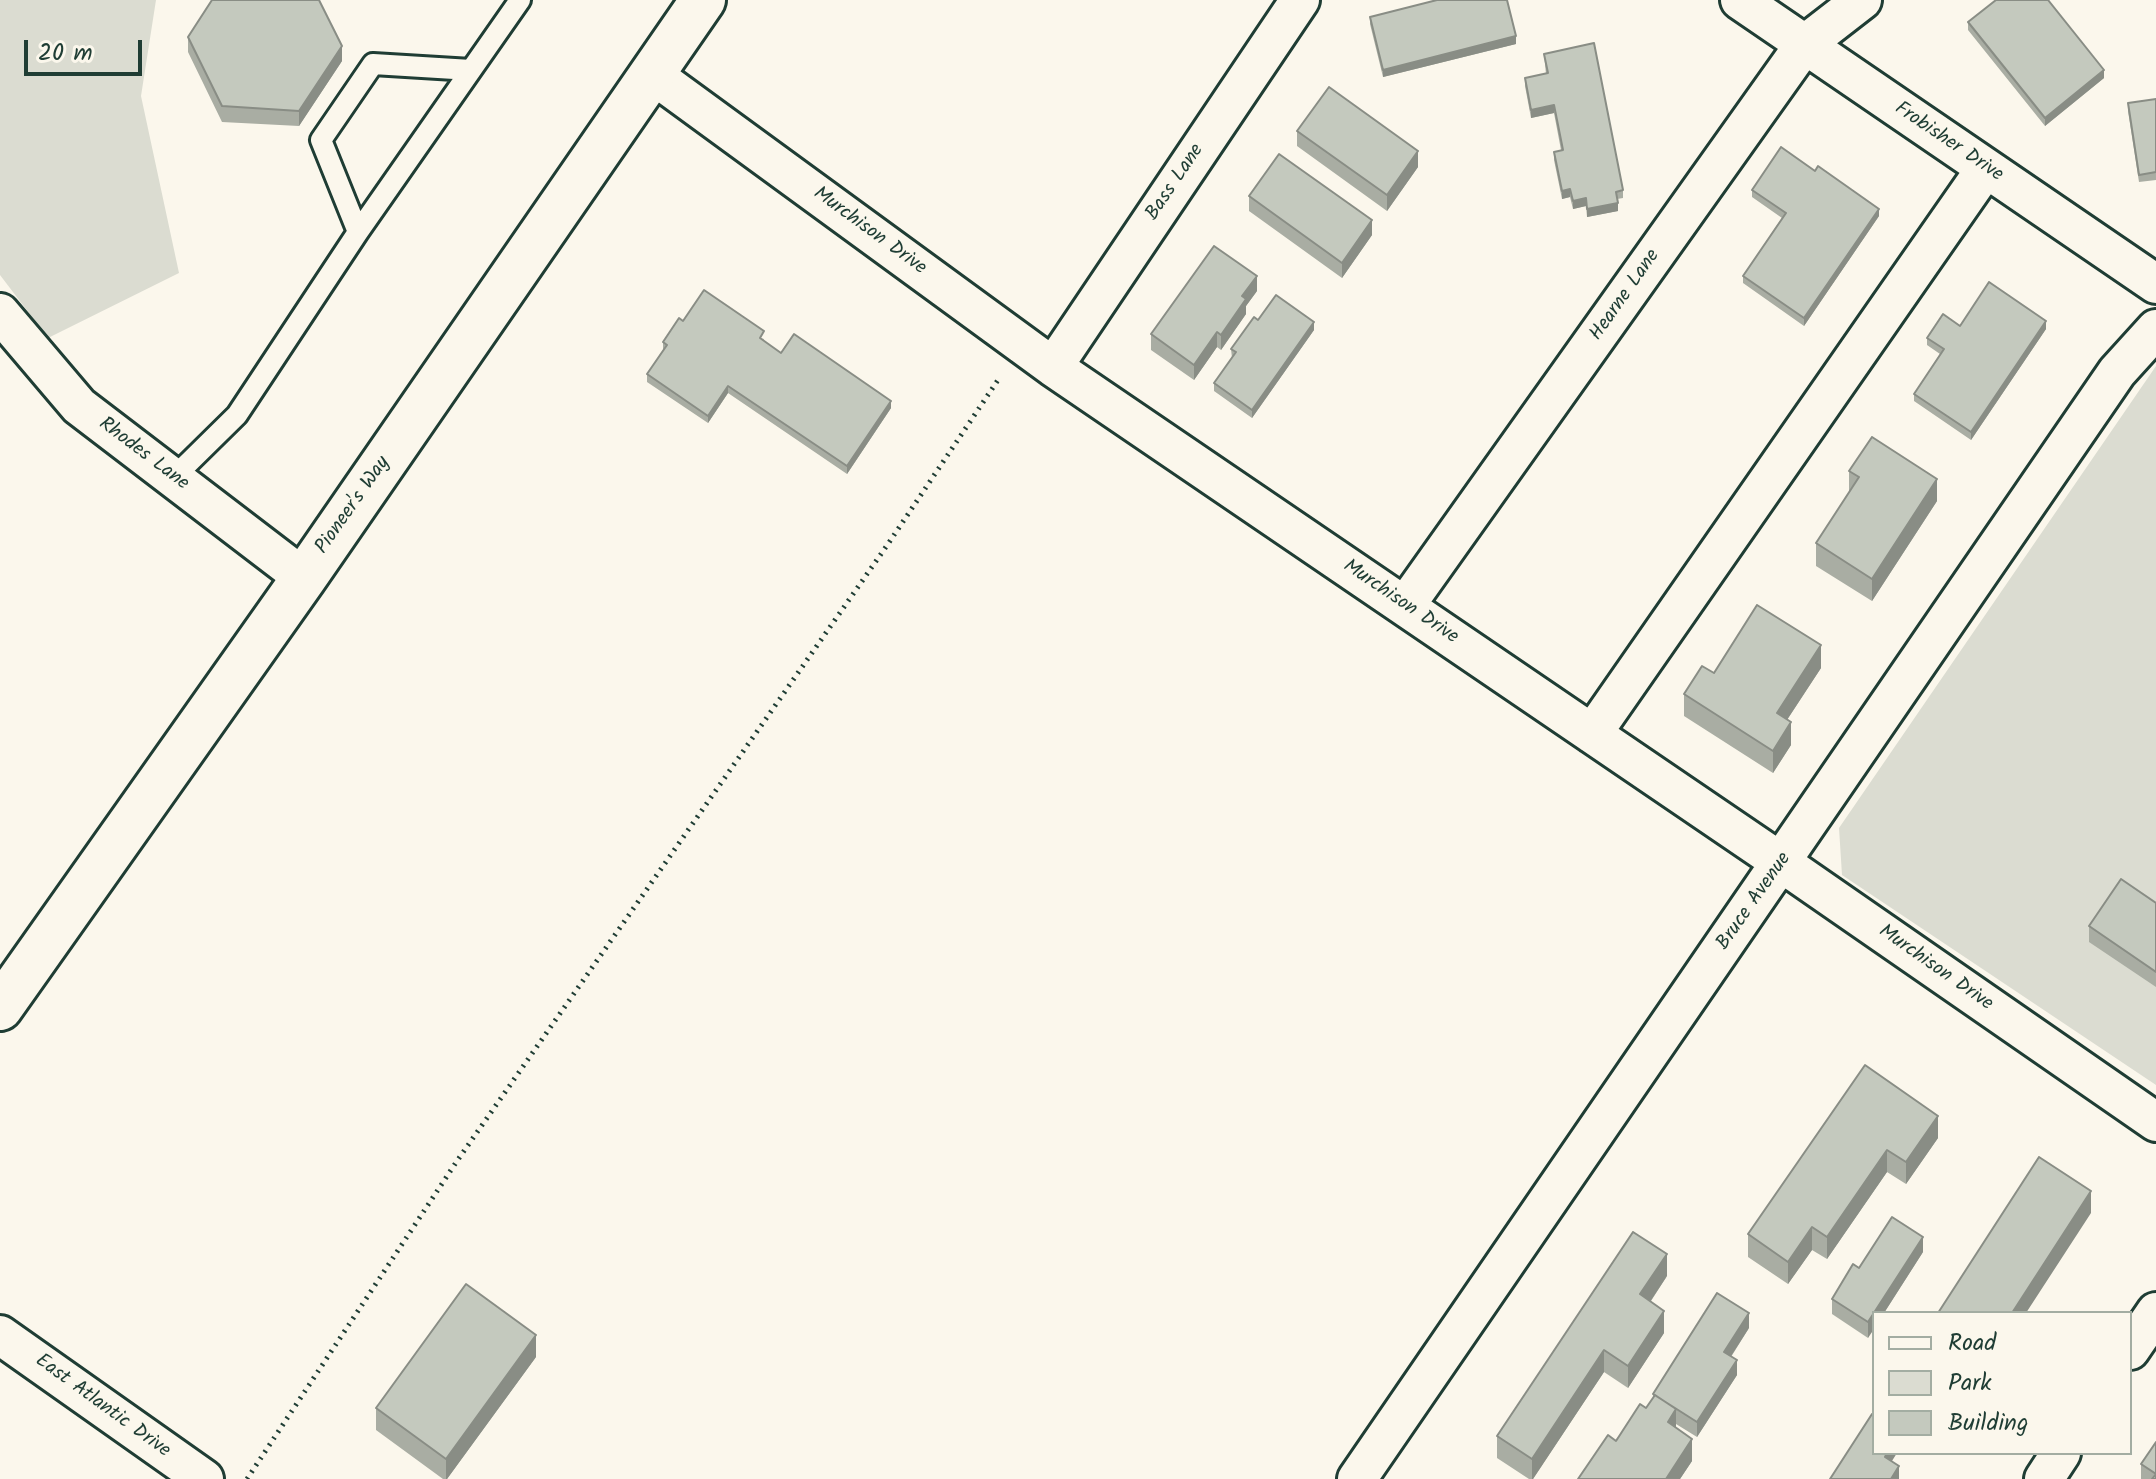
<!DOCTYPE html>
<style>
body{margin:0}
#map{position:relative;width:2156px;height:1479px;overflow:hidden;background:#fbf7ec;font-family:Kalam,sans-serif}
canvas{display:block}
.legend{position:absolute;left:1872px;top:1311px;width:260px;height:144px;box-sizing:border-box;background:#fbf7ec;border:2px solid #a3ada2;margin:0;padding:10px 14px;list-style:none;font-size:24px;color:#1f3d34}
.legend li{display:flex;align-items:center;gap:16px;height:40px}
.legend b{width:40px;border:2px solid #a3ada2}
.scale{position:absolute;left:24px;top:40px;width:118px;height:36px;box-sizing:border-box;border:4px solid #1f3d34;border-top:0;padding-left:10px;font-size:24px;line-height:28px;white-space:nowrap;color:#1f3d34;-webkit-text-stroke:6px #fbf7ec;paint-order:stroke}
</style>
<div id="map">
<canvas width="2156" height="1479"></canvas>
<ul class="legend">
<li><b style="height:10px;background:#fbf7ec"></b>Road</li>
<li><b style="height:22px;background:#dbdcd1"></b>Park</li>
<li><b style="height:22px;background:#c4c9be"></b>Building</li>
</ul>
<div class="scale">20 m</div>
</div>
<script>
const g = document.querySelector('canvas').getContext('2d');
g.lineJoin = 'round';
function fillPath(path, color) {
  g.fillStyle = color;
  g.fill(path, 'evenodd');
}
function poly(rows) {
  const path = new Path2D();
  for (const r of rows) {
    path.moveTo(r[0], r[1]);
    for (let i = 2; i < r.length; i += 2) path.lineTo(r[i], r[i + 1]);
  }
  return path;
}
function trace(path, color, width, dash) {
  g.strokeStyle = color;
  g.lineWidth = width;
  g.lineCap = dash ? 'butt' : 'round';
  g.setLineDash(dash || []);
  g.stroke(path);
}
function label(font, color, halo, rows, align = 'center') {
  g.font = font + ' Kalam,sans-serif';
  g.lineWidth = 6;
  g.setLineDash([]);
  g.textBaseline = 'middle';
  g.strokeStyle = halo;
  g.fillStyle = color;
  for (const [text, x, y, turn = 0] of rows) {
    g.save();
    g.translate(x, y);
    g.rotate((+turn || 0) * Math.PI / 180);
    g.textAlign = isNaN(turn) ? turn : align;
    if (halo) g.strokeText(text, 0, 0);
    g.fillText(text, 0, 0);
    g.restore();
  }
}
const green = poly([
 [0,0,156,0,141,96,179,273,48,338,0,275],
 [2156,366,2156,1085,1842,875,1839,828]
]);
const path = poly([
 [247,1479,457,1161,888,544,1000,377]
]);
const service = poly([
 [358,232,321,140,373,64,471,70],
 [173,478,237,415,358,232,520,0]
]);
const minor = poly([
 [1740,0,2156,284],
 [652,74,1053,367,1782,863,2156,1122],
 [0,313,79,406,304,578],
 [1053,367,1300,0],
 [1405,606,1804,45,1862,0],
 [1592,734,1986,168],
 [0,1335,204,1479],
 [2130,1350,2156,1312],
 [1357,1479,2117,372,2156,329],
 [2044,1479,2061,1453]
]);
const secondary = poly([
 [0,1008,304,578,703,0]
]);
const wall = poly([
 [1370,17,1516,44,1383,77,1370,24],
 [1968,22,2104,78,2045,126,1968,30],
 [188,37,342,61,299,126,222,122,188,52],
 [1544,54,1623,190,1623,198,1617,199,1618,211,1587,217,1586,206,1573,209,1570,197,1562,199,1554,160,1554,152,1561,150,1554,113,1531,118,1525,86,1525,78,1546,74],
 [2156,99,2156,180,2139,182,2128,111,2128,103],
 [1297,131,1418,167,1387,211,1297,146],
 [1752,190,1879,216,1804,326,1743,283,1743,276,1782,218,1752,197],
 [1249,196,1372,235,1342,278,1249,211],
 [1257,291,1246,306,1246,314,1221,350,1217,347,1194,380,1151,350,1151,334],
 [1258,320,1314,330,1252,418,1214,391,1214,383,1232,358,1231,349],
 [683,321,764,339,763,341,781,353,891,408,847,474,728,393,708,423,647,382,647,374,663,350,663,342],
 [1960,326,2046,329,1971,440,1914,401,1914,394,1940,354,1927,345,1927,338],
 [1849,471,1937,501,1872,601,1816,566,1816,543,1849,492],
 [1821,668,1787,720,1791,745,1773,773,1684,716,1684,694,1714,673],
 [2156,903,2156,987,2089,942,2089,926],
 [1865,1065,1938,1138,1906,1184,1887,1172,1827,1259,1812,1250,1788,1284,1748,1257,1748,1234],
 [1923,1252,1884,1313,1874,1313,1868,1338,1832,1314,1832,1299,1859,1268],
 [1667,1276,1651,1301,1664,1333,1628,1388,1604,1372,1533,1479,1529,1479,1497,1458,1497,1436],
 [1749,1328,1731,1357,1737,1375,1697,1437,1676,1424,1676,1428,1692,1461,1680,1479,1578,1479,1646,1408,1653,1399,1653,1394],
 [536,1357,447,1479,443,1479,376,1430,376,1408],
 [2156,1442,2156,1479,2141,1479,2141,1464]
]);
const shadedWall = poly([
 [1516,36,1516,44,1383,77,1383,70],
 [342,46,342,61,299,126,299,111],
 [2104,70,2104,78,2045,126,2045,118],
 [1554,105,1554,113,1531,118,1531,110],
 [1418,151,1418,167,1387,211,1387,195],
 [1570,189,1570,197,1562,199,1562,191],
 [1586,198,1586,206,1573,209,1573,201],
 [1618,203,1618,211,1587,217,1587,209],
 [1879,209,1879,216,1804,326,1804,318],
 [1372,220,1372,235,1342,278,1342,263],
 [1257,276,1257,291,1246,306,1246,314,1221,350,1221,335,1242,296],
 [2046,321,2046,329,1971,440,1971,432],
 [1314,322,1314,330,1252,418,1252,410],
 [1217,332,1217,347,1194,380,1194,365],
 [728,386,728,393,708,423,708,416],
 [891,401,891,408,847,474,847,466],
 [1937,479,1937,501,1872,601,1872,579],
 [1821,645,1821,668,1777,735,1777,713],
 [1791,722,1791,745,1773,773,1773,751],
 [1938,1116,1938,1138,1906,1184,1906,1162],
 [1887,1150,1887,1172,1827,1259,1827,1237],
 [2091,1191,2091,1213,2026,1313,2012,1313],
 [1812,1227,1812,1250,1788,1284,1788,1262],
 [1923,1237,1923,1252,1884,1313,1874,1313],
 [1667,1254,1667,1276,1640,1317,1640,1294],
 [1664,1311,1664,1333,1628,1388,1628,1366],
 [1749,1313,1749,1328,1724,1367,1724,1352],
 [1874,1313,1874,1329,1868,1338,1868,1322],
 [536,1335,536,1357,447,1479,446,1479,446,1459],
 [1604,1350,1604,1372,1533,1479,1532,1479,1532,1459],
 [1737,1360,1737,1375,1697,1437,1697,1422],
 [1676,1409,1676,1432,1668,1422],
 [1692,1439,1692,1461,1680,1479,1666,1479],
 [1887,1453,1897,1453,1885,1472,1885,1457],
 [1899,1466,1899,1479,1891,1479]
]);
const building = poly([
 [212,0,319,0,342,46,299,111,222,106,188,37,212,0],
 [1437,0,1507,0,1516,36,1383,70,1370,17,1437,0],
 [1996,0,2048,0,2104,70,2045,118,1968,22,1996,0],
 [1594,43,1623,190,1616,192,1618,203,1587,209,1586,198,1573,201,1570,189,1562,191,1554,152,1563,150,1554,105,1531,110,1525,78,1548,73,1544,54,1594,43],
 [1329,87,1418,151,1387,195,1297,131,1329,87],
 [2156,99,2156,172,2139,175,2128,103,2156,99],
 [1781,147,1815,171,1818,166,1879,209,1804,318,1743,276,1786,213,1752,190,1781,147],
 [1279,154,1372,220,1342,263,1249,196,1279,154],
 [1214,246,1257,276,1242,296,1246,299,1221,335,1217,332,1194,365,1151,334,1214,246],
 [1989,282,2046,321,1971,432,1914,394,1944,349,1927,338,1943,314,1960,326,1989,282],
 [704,290,764,331,760,338,781,353,794,334,891,401,847,466,728,386,708,416,647,374,667,345,663,342,679,318,683,321,704,290],
 [1276,295,1314,322,1252,410,1214,383,1236,352,1231,349,1254,317,1258,320,1276,295],
 [1872,437,1937,479,1872,579,1816,543,1859,477,1849,471,1872,437],
 [1757,605,1821,645,1777,713,1791,722,1773,751,1684,694,1702,666,1714,673,1757,605],
 [2121,879,2156,903,2156,972,2089,926,2121,879],
 [1865,1065,1938,1116,1906,1162,1887,1150,1827,1237,1812,1227,1788,1262,1748,1234,1865,1065],
 [2039,1157,2091,1191,2012,1313,1938,1313,2039,1157],
 [1892,1217,1923,1237,1868,1322,1832,1299,1853,1264,1859,1268,1892,1217],
 [1633,1232,1667,1254,1640,1294,1664,1311,1628,1366,1604,1350,1532,1459,1497,1436,1633,1232],
 [466,1284,536,1335,446,1459,376,1408,466,1284],
 [1717,1293,1749,1313,1724,1352,1737,1360,1697,1422,1653,1394,1717,1293],
 [1655,1395,1676,1409,1668,1422,1692,1439,1666,1479,1578,1479,1608,1435,1616,1441,1640,1404,1646,1408,1655,1395],
 [1872,1414,1874,1415,1874,1453,1887,1453,1885,1457,1899,1466,1891,1479,1830,1479,1872,1414],
 [2156,1442,2156,1479,2152,1479,2156,1474,2141,1464,2156,1442]
]);
const streetNames = [
 ["Frobisher Drive",1948,143,34],
 ["Bass Lane",1176,183,-56],
 ["Murchison Drive",869,232,36],
 ["Hearne Lane",1626,296,-55],
 ["Rhodes Lane",143,455,37],
 ["Pioneer's Way",354,506,-55],
 ["Murchison Drive",1400,603,34],
 ["Bruce Avenue",1755,902,-55],
 ["Murchison Drive",1935,969,35],
 ["East Atlantic Drive",102,1407,36]
];
fillPath(green, '#dbdcd1');
trace(service, '#1f3d34', 26);
trace(minor, '#1f3d34', 44);
trace(secondary, '#1f3d34', 50);
trace(path, '#1f3d34', 5, [2, 6]);
trace(service, '#fbf7ec', 20);
trace(minor, '#fbf7ec', 38);
trace(secondary, '#fbf7ec', 44);
fillPath(wall, '#a9ada3');
fillPath(shadedWall, '#898d85');
fillPath(building, '#c4c9be');
trace(building, '#898d85', 2);
label('20px', '#1f3d34', '#fbf7ec', streetNames);
</script>
